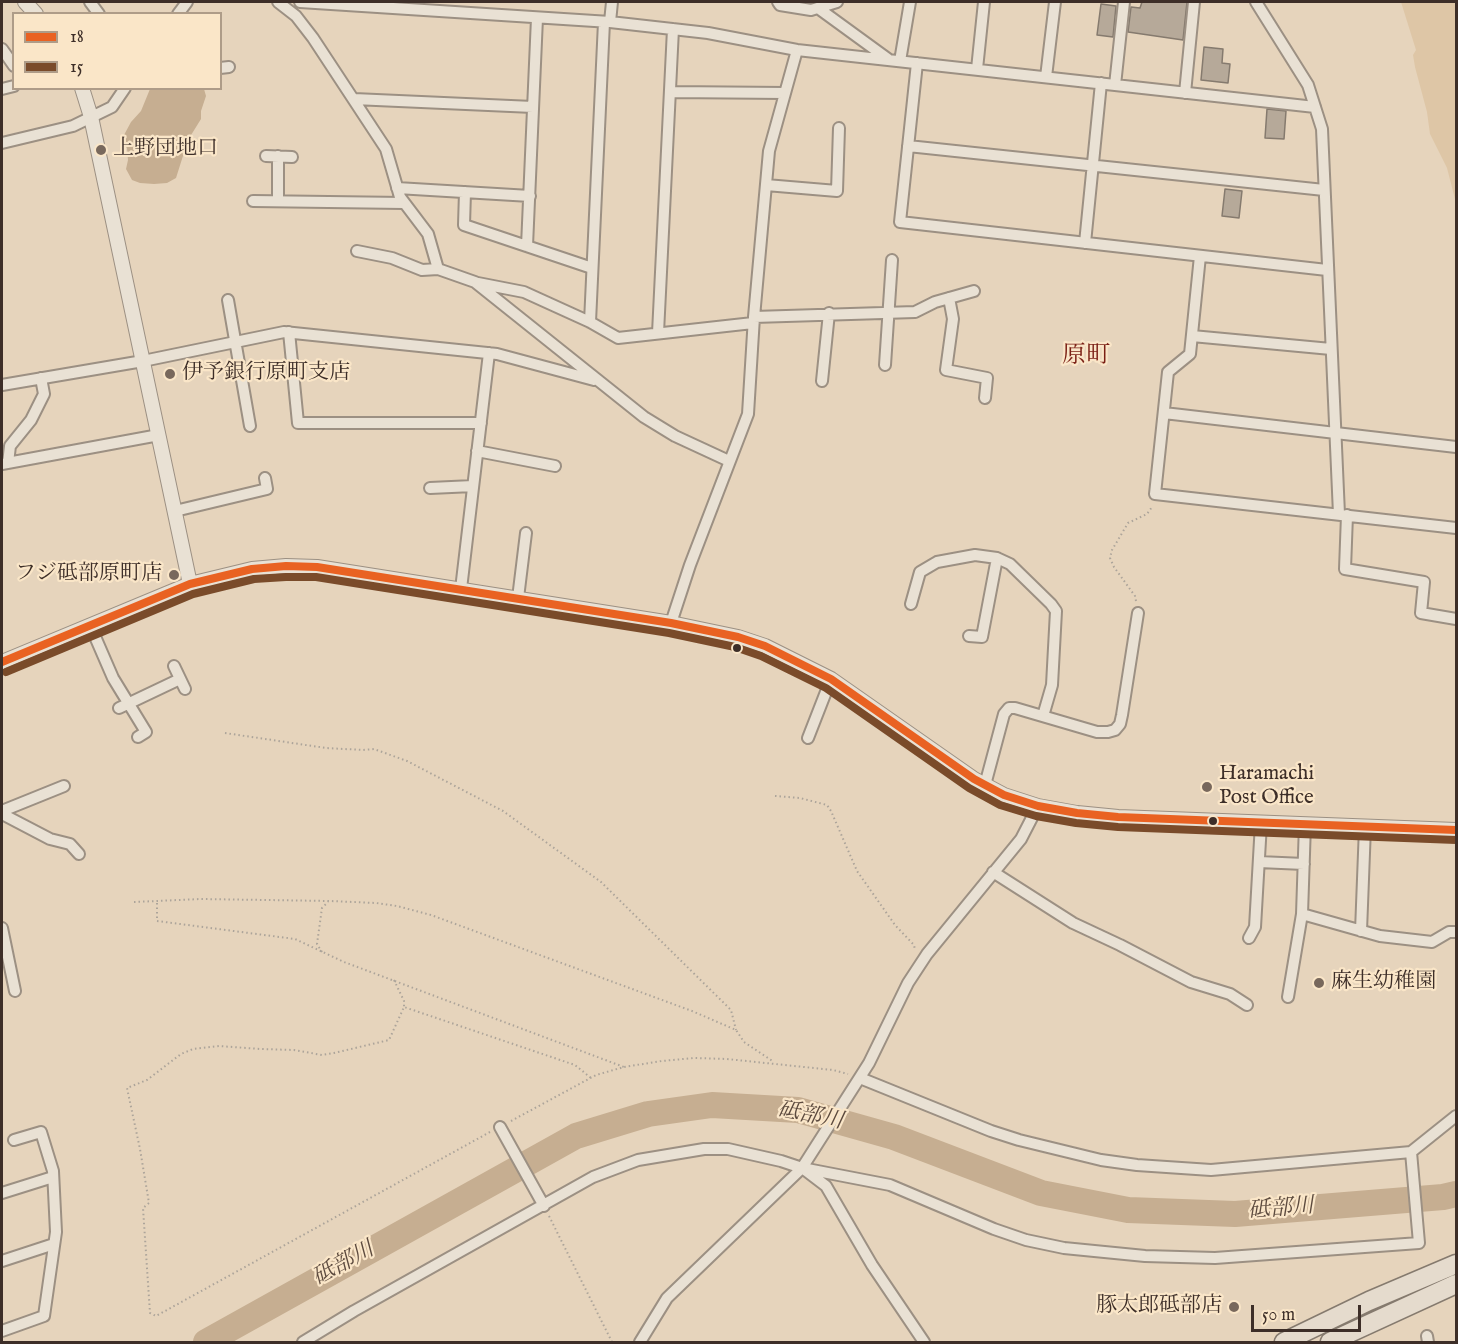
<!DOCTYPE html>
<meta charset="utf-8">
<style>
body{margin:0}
#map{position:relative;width:1458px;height:1344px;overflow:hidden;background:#e6d4bc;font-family:"IM FELL English",serif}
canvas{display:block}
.frame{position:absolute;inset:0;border:3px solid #3d2e28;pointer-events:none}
.legend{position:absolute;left:12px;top:12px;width:210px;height:78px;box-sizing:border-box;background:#fae6c8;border:2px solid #ae9c88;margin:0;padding:8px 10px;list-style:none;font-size:18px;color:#3d2e28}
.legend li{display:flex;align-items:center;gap:12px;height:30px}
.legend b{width:30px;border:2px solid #ae9c88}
.scale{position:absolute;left:1251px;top:1305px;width:110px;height:27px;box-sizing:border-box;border:3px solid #3d2e28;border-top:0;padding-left:8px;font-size:18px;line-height:21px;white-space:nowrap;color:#3d2e28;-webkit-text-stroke:4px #fae6c8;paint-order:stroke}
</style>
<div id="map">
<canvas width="1458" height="1344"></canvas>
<div class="frame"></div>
<ul class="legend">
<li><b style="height:8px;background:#e96222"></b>18</li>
<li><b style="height:8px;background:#7a4b2a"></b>15</li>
</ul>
<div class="scale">50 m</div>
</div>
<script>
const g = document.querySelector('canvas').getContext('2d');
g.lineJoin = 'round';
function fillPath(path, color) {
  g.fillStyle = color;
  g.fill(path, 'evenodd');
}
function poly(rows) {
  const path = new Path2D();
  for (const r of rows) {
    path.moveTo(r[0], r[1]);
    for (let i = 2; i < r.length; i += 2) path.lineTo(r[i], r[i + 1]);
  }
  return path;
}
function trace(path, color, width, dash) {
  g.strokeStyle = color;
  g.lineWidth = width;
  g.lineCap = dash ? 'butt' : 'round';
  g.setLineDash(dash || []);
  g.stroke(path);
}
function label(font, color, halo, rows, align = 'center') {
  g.font = font + ' "IM FELL English","Noto Serif JP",serif';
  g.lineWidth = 4.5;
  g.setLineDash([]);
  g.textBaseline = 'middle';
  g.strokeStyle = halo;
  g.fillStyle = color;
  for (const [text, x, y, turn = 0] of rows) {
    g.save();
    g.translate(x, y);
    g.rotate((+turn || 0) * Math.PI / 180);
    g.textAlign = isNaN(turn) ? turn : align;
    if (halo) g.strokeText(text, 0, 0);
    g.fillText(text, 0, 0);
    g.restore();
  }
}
const green = poly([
 [1401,2,1456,2,1456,203,1447,168,1430,134,1427,112,1415,67,1413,55,1416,50]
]);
const water = poly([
 [150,89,204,89,206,96,201,111,201,119,188,140,176,178,167,183,154,184,140,183,132,180,126,169,128,160,127,148,123,143,124,135,131,122,141,111]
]);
const river = poly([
 [206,1342,576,1136,648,1114,712,1105,798,1110,894,1137,1041,1193,1128,1210,1235,1214,1443,1197,1456,1194]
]);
const building = poly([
 [1142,2,1187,2,1183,40,1128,32,1131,7,1140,8,1142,2],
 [1101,4,1116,6,1113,37,1097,35,1101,4],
 [1204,47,1223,49,1222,63,1230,64,1228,83,1201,80,1204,47],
 [1267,109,1286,111,1284,139,1265,138,1267,109],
 [1225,189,1242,191,1239,218,1222,216,1225,189]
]);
const path = poly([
 [1136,601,1135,596,1114,567,1110,558,1112,550,1128,523,1147,514,1152,507],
 [225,733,326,748,363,750,374,749,407,761,503,811,601,882,731,1010,736,1030],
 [775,796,800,798,827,805,831,811,857,871,895,925,914,945,915,950],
 [134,902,201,899,330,901,376,903,397,906,431,915,692,1011,736,1030,744,1042,774,1062],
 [157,903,157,921,295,939,344,962,624,1067],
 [322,952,317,944,322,908,328,902],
 [394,980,404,1001,404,1007],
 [511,1121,596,1075,624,1067,662,1061,694,1058,727,1059,833,1070,848,1074],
 [490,1132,156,1316,150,1313,143,1208,149,1203,140,1149,127,1088,147,1080,181,1054,193,1049,219,1046,260,1049,294,1050,322,1055,334,1053,389,1040,404,1007,575,1065,591,1078],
 [549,1216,612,1342]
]);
const minor = poly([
 [90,2,99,14],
 [278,2,296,16,313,38,386,149,400,197,428,234,438,269,475,282,644,417,675,436,729,461],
 [300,2,610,22,708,33,797,50,1315,107],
 [778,2,780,5,811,10,837,2],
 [1256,2,1308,85,1322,129,1339,514],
 [818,8,888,59],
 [178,14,187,2],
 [610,22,612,2],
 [2,49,14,66],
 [900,61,910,2],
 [917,63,900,222,1327,270],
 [220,68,229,67],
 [977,69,984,2],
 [1046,77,1055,2],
 [1115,85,1124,2],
 [2,89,14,86],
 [670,92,785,93],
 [1185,93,1194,2],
 [354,99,533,107],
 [2,143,73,126,112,107,125,88],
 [908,146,1324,190],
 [266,156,292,157],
 [766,185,837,191,839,128],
 [397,188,530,196],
 [465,192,464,225,592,268],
 [253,201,404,203],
 [278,201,278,156],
 [1085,243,1101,83],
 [527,246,537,18],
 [357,251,392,258,422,270,438,269],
 [1200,256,1190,354,1168,372,1155,494,1456,528],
 [478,283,524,292,590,322,618,338,753,323],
 [949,298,953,319,946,370,987,378,985,398],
 [228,300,250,426],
 [754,317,915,312,935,302,974,291],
 [590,322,604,22],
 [289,332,298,423,481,423],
 [658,333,673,29],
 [1192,336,1331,349],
 [885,365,892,260],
 [822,381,829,313],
 [2,385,143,361,284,332,497,354,594,380],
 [1164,413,1456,447],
 [477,451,555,466],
 [8,463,10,446,31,420,44,394,41,378],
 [2,464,159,435],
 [430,488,473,486],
 [175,511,267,489,265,478],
 [1347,515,1345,569,1424,582,1421,613,1456,619],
 [461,589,489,353],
 [518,598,526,533],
 [911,604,920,572,937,562,975,555,997,558,1010,564,1051,604,1056,611,1052,685,1043,716],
 [671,623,690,565,748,414,754,317,769,151,797,50],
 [90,625,113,678,146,732,138,737],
 [969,636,982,637,997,558],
 [174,666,185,689],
 [119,708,180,679],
 [808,738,831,679],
 [985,785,1004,714,1009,708,1015,708,1097,732,1108,732,1115,730,1120,724,1122,715,1138,613],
 [2,811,64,786],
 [2,814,50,839,70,844,79,854],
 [1305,824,1302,914,1380,936,1432,942,1449,932,1456,932],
 [1259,862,1304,864],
 [993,872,1073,923,1120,945,1191,982,1230,994,1247,1005],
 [2,928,15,991],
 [1361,931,1365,827],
 [1249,938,1255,927,1261,823],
 [1288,997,1302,914],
 [500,1127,544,1206],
 [1411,1152,1456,1116],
 [805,1170,826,1186,872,1265,924,1342],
 [2,1193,53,1177],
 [2,1261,54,1244],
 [2,1331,44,1316,56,1232,53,1171,41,1132,14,1140],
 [1427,1336,1428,1342],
 [303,1342,354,1311,593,1177,638,1160,704,1149,728,1149,781,1161,802,1168,890,1185,994,1229,1026,1240,1064,1248,1145,1256,1215,1258,1419,1243,1411,1152,1211,1170,1137,1165,1101,1160,1019,1140,991,1131,860,1078],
 [640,1342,667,1298,802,1168,869,1063,908,983,927,954,1021,839,1038,806]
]);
const tertiary = poly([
 [25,2,36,14],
 [82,88,91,117,190,584],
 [2,662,190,584,252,569,286,566,317,567,671,623,738,637,765,646,831,679,974,779,1004,795,1038,806,1077,813,1118,817,1456,830]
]);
const trunk = poly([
 [1284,1342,1369,1301,1456,1264],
 [1330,1342,1456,1284]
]);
const bus1 = poly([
 [2,662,190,584,252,569,286,566,317,567,671,623,738,637,765,646,831,679,974,779,1004,795,1038,806,1077,813,1118,817,1456,830]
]);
const bus2 = poly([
 [6,672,193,594,254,579,286,577,316,577,669,633,735,647,761,656,826,688,969,788,1000,805,1036,816,1076,823,1118,827,1456,840]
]);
const markers = [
 [101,150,6,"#78685c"],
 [170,374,6,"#78685c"],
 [174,575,6,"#78685c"],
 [737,648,5,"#3d2e28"],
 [1207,787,6,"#78685c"],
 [1213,821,5,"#3d2e28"],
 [1319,983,6,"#78685c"],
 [1234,1307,6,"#78685c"]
];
const poiNames = [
 ["上野団地口",113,150],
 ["伊予銀行原町支店",182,374],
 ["フジ砥部原町店",162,575,"right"],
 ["Haramachi",1219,775],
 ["Post Office",1219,799],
 ["麻生幼稚園",1331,983],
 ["豚太郎砥部店",1222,1307,"right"]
];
const waterNames = [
 ["砥部川",810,1117,11],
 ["砥部川",1281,1210,-5],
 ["砥部川",344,1265,-29]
];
const quarterNames = [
 ["原町",1086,357]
];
fillPath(green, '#dec6a6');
fillPath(water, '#c6ae91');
trace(river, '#c6ae91', 26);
fillPath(building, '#b6a999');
trace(building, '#857a6e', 1.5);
trace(minor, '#9c9083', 14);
trace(tertiary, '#9c9083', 16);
trace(trunk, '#857a6e', 21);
trace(path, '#aca49a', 2, [1.5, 3]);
trace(minor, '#e9e1d4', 10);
trace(tertiary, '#e9e1d4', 14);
trace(trunk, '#e5dbcd', 18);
trace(bus1, '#e96222', 8);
trace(bus2, '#7a4b2a', 8);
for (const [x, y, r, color] of markers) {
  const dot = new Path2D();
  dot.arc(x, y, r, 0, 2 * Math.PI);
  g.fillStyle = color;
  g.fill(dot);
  trace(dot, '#fae6c8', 2);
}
label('21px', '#3d2e28', '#fae6c8', poiNames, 'left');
label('italic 22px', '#5c4a3e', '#fae6c8', waterNames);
label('24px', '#7a1f14', '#fae6c8', quarterNames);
</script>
